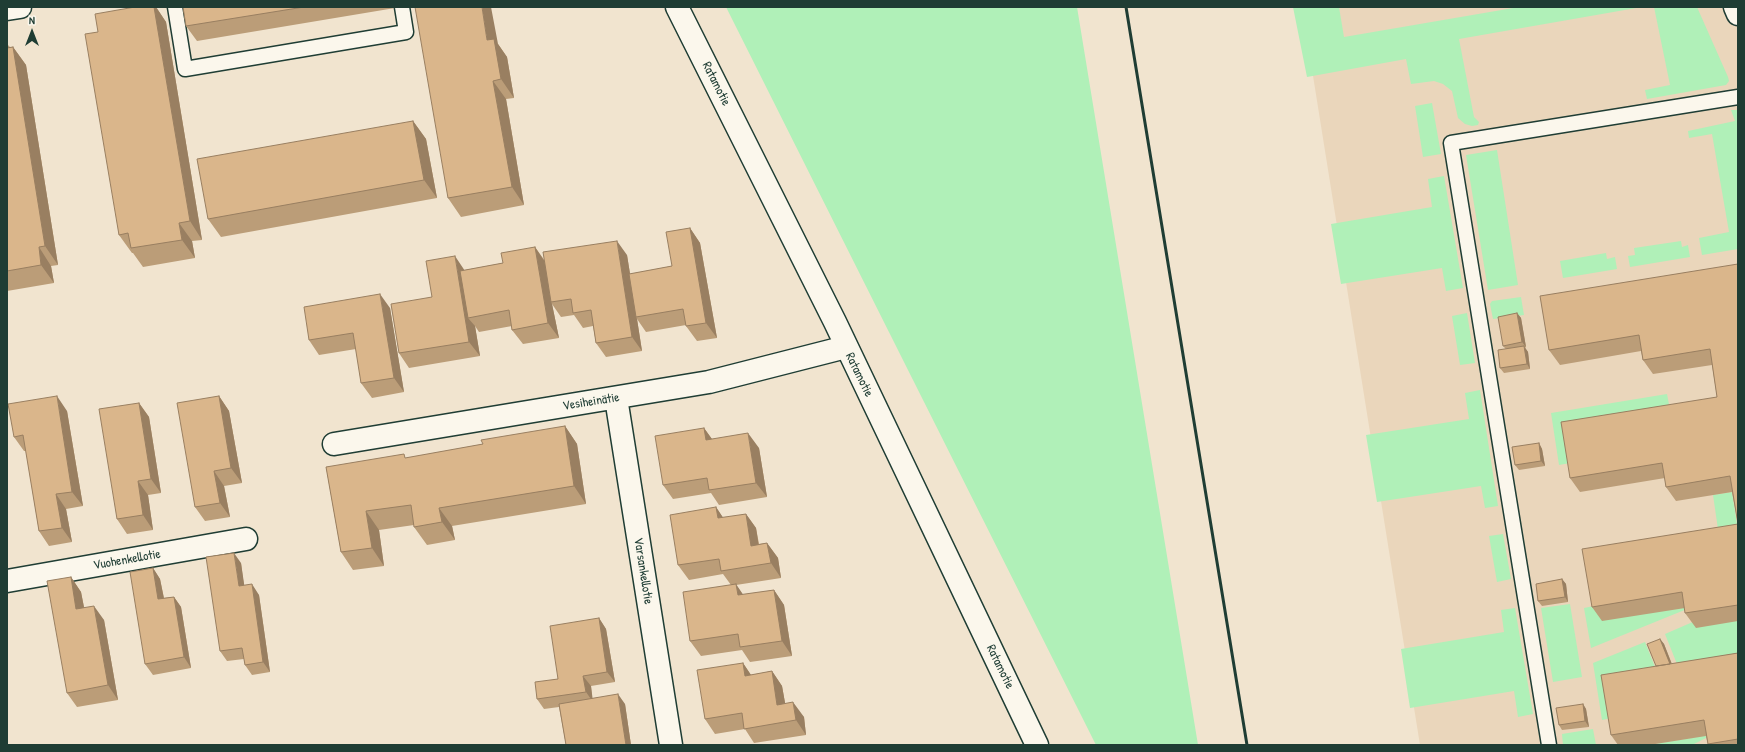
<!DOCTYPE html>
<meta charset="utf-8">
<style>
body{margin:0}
#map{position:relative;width:1745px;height:752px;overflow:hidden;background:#f1e4cf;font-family:"Patrick Hand",sans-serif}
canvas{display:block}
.frame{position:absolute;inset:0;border:8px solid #1f3d34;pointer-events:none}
.north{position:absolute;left:12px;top:12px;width:40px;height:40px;-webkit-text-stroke:3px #fbf7ec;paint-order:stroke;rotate:0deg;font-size:11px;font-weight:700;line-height:16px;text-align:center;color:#1f3d34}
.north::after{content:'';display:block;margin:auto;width:14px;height:18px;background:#1f3d34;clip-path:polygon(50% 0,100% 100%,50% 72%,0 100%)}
</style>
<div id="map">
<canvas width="1745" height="752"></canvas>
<div class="frame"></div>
<div class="north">N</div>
</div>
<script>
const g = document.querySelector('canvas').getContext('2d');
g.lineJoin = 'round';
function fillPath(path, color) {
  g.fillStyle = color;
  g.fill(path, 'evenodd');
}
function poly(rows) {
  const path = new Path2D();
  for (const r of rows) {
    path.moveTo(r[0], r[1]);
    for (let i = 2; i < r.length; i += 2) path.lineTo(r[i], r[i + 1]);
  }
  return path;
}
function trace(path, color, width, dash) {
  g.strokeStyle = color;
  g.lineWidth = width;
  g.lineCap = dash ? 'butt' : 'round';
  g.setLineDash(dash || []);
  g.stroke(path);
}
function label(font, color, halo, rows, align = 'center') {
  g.font = font + ' "Patrick Hand",sans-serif';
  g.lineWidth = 4;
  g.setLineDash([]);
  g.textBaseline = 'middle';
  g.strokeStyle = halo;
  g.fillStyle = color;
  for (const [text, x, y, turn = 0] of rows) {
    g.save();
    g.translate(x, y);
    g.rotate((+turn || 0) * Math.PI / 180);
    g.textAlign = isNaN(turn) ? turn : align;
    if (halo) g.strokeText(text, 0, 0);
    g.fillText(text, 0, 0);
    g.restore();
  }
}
const built = poly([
 [1302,7,1738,7,1738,745,1420,745]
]);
const green = poly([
 [726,7,1077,7,1198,745,1096,745],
 [1293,7,1339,7,1344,37,1519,7,1642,7,1459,39,1474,117,1479,122,1478,125,1472,126,1465,124,1458,118,1452,91,1443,84,1434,81,1411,84,1406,59,1307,77],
 [1654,7,1697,7,1728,77,1729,81,1726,85,1647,99,1645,90,1670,85],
 [1432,103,1441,154,1423,157,1415,106],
 [1731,110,1738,110,1738,249,1702,255,1699,238,1729,232,1712,134,1689,138,1688,131,1735,121],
 [1497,150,1518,285,1488,290,1466,155],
 [1444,176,1463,288,1446,291,1442,268,1341,284,1331,224,1432,207,1428,179],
 [1681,241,1682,247,1688,245,1690,257,1630,267,1628,256,1635,255,1634,248],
 [1606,253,1607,259,1615,257,1617,269,1563,278,1560,261],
 [1521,297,1524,315,1493,319,1490,304,1492,301],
 [1467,313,1475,363,1460,365,1452,316],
 [1480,390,1498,506,1485,508,1481,486,1377,502,1366,435,1469,419,1465,393],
 [1667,394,1672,420,1576,462,1559,465,1551,413],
 [1732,492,1738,531,1720,543,1713,495],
 [1503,534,1511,579,1497,582,1489,536],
 [1570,604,1582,677,1553,682,1541,608],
 [1599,605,1692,607,1591,648,1584,608],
 [1515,608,1533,714,1518,717,1514,691,1410,708,1401,649,1504,632,1501,610],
 [1695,621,1738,621,1738,669,1616,717,1602,720,1593,663,1645,642,1659,677,1679,669,1665,634],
 [1593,729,1596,745,1563,745,1562,734],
 [1714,734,1692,745,1649,745]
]);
const lane = poly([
 [175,7,185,69,406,32,402,7],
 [1549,745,1451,143,1738,97]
]);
const street = poly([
 [1735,7,1738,14],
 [7,9,20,7],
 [616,398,671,745],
 [334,444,709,382,846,347],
 [7,581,246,539]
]);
const secondary = poly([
 [677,7,835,322,1037,745]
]);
const rail = poly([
 [1126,7,1247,745]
]);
const wall = poly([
 [154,7,156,7,166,22,202,240,192,241,195,258,143,267,133,253,132,253,119,235,98,32],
 [183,7,394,7,395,8,197,41,186,26],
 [7,44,10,47,13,47,26,65,58,265,51,266,54,283,7,291],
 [498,44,507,57,514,98,506,99,524,205,461,217,448,198],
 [413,121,426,139,437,198,221,237,208,219],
 [690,228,700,243,717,338,697,341,686,326,686,325,646,332,637,319,642,351,606,357,596,343,593,326,583,328,574,315,561,317,552,304,559,338,523,344,512,330,512,326,479,332,475,326,480,356,409,368,399,353,432,297,465,270,503,263,535,247,545,261,627,255,630,274,672,266],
 [1738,264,1738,621,1696,628,1685,613,1685,608,1602,621,1592,607,1738,524,1732,492,1676,501,1666,487,1665,478,1580,492,1570,478,1717,397,1712,365,1653,374,1643,360,1641,351,1560,365,1549,350],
 [390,308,404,392,372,398,361,383,356,349,319,355,309,340],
 [1517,313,1521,318,1526,347,1525,348,1528,352,1530,369,1504,373,1500,368,1506,349,1503,346],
 [219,396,229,411,242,483,224,486,230,517,205,521,195,507],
 [139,403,149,417,161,493,148,495,153,530,127,534,117,519],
 [67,411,83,506,66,509,72,542,49,546,39,531,26,451,24,451,14,437],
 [565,426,577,444,586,504,452,526,455,540,427,545,414,527,414,525,379,530,384,566,353,570,341,552,326,467,407,458,483,444],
 [704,428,712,439,759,448,767,497,719,505,711,493,673,499,663,485],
 [1539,443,1542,449,1545,466,1519,470,1515,465],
 [716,507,723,518,746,514,756,528,759,544,767,543,778,558,781,578,736,585,743,595,774,590,784,605,792,656,750,662,742,650,701,656,690,641,731,585,723,574,689,580,678,565],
 [241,563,244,586,259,595,270,672,252,675,245,665,244,659,227,661,220,651],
 [153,568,160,579,164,598,174,597,181,607,191,668,153,675,145,664],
 [71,577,81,592,84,607,104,620,118,700,77,707,67,693],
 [1562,579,1566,584,1568,602,1542,606,1538,601],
 [599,618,606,629,615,682,591,686,592,698,625,704,631,745,566,745,559,707,544,709,537,699,558,679],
 [1660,639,1664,644,1672,664,1738,653,1738,745,1708,745,1706,736,1649,745,1618,745,1611,735,1656,666],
 [743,663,751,675,772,671,782,686,785,703,804,717,806,735,754,743,745,729,715,734,705,719],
 [1583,704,1586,709,1589,727,1562,730,1559,725]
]);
const shadedWall = poly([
 [154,7,156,7,166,22,202,240,190,221],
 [482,7,491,7,498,44,507,57,514,98,501,79,487,40],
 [13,47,26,65,58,265,45,246],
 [493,81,506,99,524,205,512,187],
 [413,121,426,139,437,198,424,180],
 [179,223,192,241,195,258,182,240],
 [690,228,700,243,717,338,706,323],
 [617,241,627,255,637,317,636,317,637,319,642,351,632,337],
 [39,247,51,266,54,283,41,265],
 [535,247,545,262,551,302,552,304,559,338,548,323],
 [455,256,465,271,468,318,475,326,480,356,469,342],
 [380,294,390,308,404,392,394,378],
 [1517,313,1521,318,1526,347,1522,342],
 [1524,346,1528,352,1530,369,1527,364],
 [57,396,67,411,83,506,72,492],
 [219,396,229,411,242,483,231,468],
 [139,403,149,417,161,493,151,479],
 [565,426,577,444,586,504,574,486],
 [704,428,714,442,706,440],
 [748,433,759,448,767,497,756,483],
 [1539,443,1542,449,1545,466,1541,461],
 [214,471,224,486,230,517,220,503],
 [138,481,148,495,153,530,143,515],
 [56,494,66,509,72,542,62,528],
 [716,507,726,522,718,518],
 [439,508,452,526,455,540,442,522],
 [366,511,379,530,384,566,372,548],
 [746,514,756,528,761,560,751,546],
 [767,543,778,558,781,578,771,563],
 [234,553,241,563,246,597,239,586],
 [153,568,160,579,166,609,158,599],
 [71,577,81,592,87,623,76,609],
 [1562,579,1566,584,1568,602,1565,597],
 [252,584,259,595,270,672,263,662],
 [736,584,746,599,738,595],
 [774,590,784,605,792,656,782,641],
 [174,597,181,607,191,668,184,657],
 [94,606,104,620,118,700,108,685],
 [599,618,606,629,615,682,607,672],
 [1660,639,1664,644,1674,670,1670,665],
 [743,663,753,678,745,676],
 [772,671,782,686,788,719,777,705],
 [583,676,591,686,593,702,586,692],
 [618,694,625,704,631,745,626,745],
 [793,702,804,717,806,735,796,720],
 [1583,704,1586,709,1589,727,1585,721]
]);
const building = poly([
 [135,7,154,7,190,221,179,223,182,240,131,248,128,233,119,235,85,34,98,32,95,14,135,7],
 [183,7,304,7,186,26,183,7],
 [415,7,482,7,487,40,494,39,501,79,493,81,512,187,448,198,415,7],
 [13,47,45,246,39,247,41,265,7,271,7,48,13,47],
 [413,121,424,180,208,219,197,159,413,121],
 [690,228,706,323,686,326,683,309,636,317,629,274,672,266,666,232,690,228],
 [617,241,632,337,596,343,591,310,573,313,571,299,551,302,543,252,617,241],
 [535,247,548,323,512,330,509,310,468,318,460,271,503,263,501,253,535,247],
 [455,256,469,342,399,353,391,304,432,297,426,261,455,256],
 [1738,264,1738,605,1685,613,1682,592,1592,607,1582,549,1738,524,1730,476,1666,487,1662,463,1570,478,1561,422,1717,397,1710,349,1643,360,1639,335,1549,350,1540,296,1738,264],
 [380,294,394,378,361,383,353,333,309,340,304,307,380,294],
 [1517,313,1522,342,1503,346,1498,317,1517,313],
 [1524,346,1527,364,1500,368,1498,350,1524,346],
 [57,396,72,492,56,494,62,528,39,531,23,435,14,437,8,404,57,396],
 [219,396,231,468,214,471,220,503,195,507,177,403,219,396],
 [139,403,151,479,138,481,143,515,117,519,99,409,139,403],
 [565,426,574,486,439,508,442,522,414,527,411,505,366,511,372,548,341,552,326,467,404,454,405,458,483,444,481,440,565,426],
 [704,428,706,440,748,433,756,483,709,490,707,478,663,485,655,436,704,428],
 [1539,443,1541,461,1515,465,1512,447,1539,443],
 [716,507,718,518,746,514,751,546,767,543,771,563,721,571,719,559,678,565,670,515,716,507],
 [234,553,239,586,252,584,263,662,245,665,242,648,220,651,206,557,234,553],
 [153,568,158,599,174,597,184,657,145,664,130,572,153,568],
 [71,577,76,609,94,606,108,685,67,693,47,581,71,577],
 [1562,579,1565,597,1538,601,1536,584,1562,579],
 [736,584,738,595,774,590,782,641,740,647,738,634,690,641,683,592,736,584],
 [599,618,607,672,583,676,586,692,537,699,535,682,558,679,550,626,599,618],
 [1660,639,1670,664,1656,666,1647,644,1660,639],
 [1738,653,1738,739,1708,744,1704,720,1611,735,1601,675,1738,653],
 [743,663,745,676,772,671,777,705,793,702,796,720,744,729,742,713,705,719,697,670,743,663],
 [618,694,626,745,566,745,559,704,618,694],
 [1583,704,1585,721,1559,725,1556,708,1583,704]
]);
const streetNames = [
 ["Ratamotie",716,84,63],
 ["Ratamotie",859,375,64],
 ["Vesiheinätie",591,402,-9],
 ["Vuohenkellotie",127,560,-10],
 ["Varsankellotie",643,571,81],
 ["Ratamotie",1000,667,64]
];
fillPath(built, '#ead6bb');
fillPath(green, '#b0f0b8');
trace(lane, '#1f3d34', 17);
trace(street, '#1f3d34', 25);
trace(secondary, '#1f3d34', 25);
trace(lane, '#fbf7ec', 14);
trace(street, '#fbf7ec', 22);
trace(secondary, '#fbf7ec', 22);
trace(rail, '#1f3d34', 3);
fillPath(wall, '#bb9d78');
fillPath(shadedWall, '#997f61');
fillPath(building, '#dab68b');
trace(building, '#997f61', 1);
label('13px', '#1f3d34', '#fbf7ec', streetNames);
</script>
